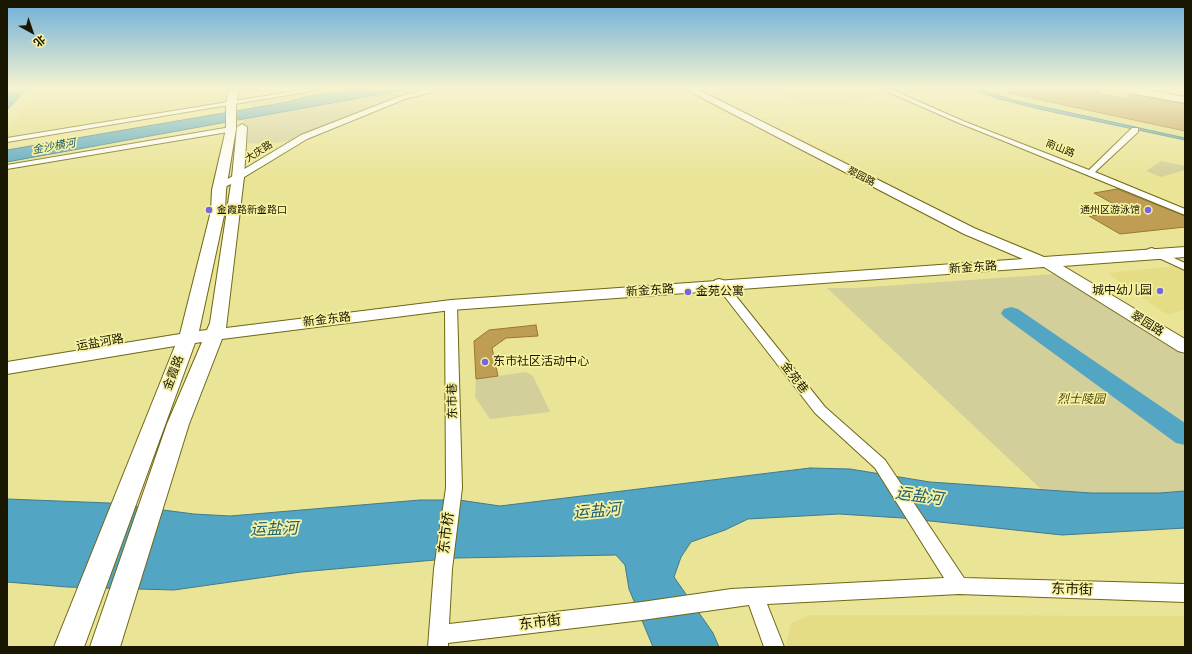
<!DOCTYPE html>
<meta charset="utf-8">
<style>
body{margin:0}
#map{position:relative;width:1192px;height:654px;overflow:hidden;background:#eae496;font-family:"Times New Roman","Noto Sans SC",serif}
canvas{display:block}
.frame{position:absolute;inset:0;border:8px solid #1a1700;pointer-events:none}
.north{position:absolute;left:12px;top:12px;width:40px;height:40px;-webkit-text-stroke:3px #f7f1a2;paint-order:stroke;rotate:140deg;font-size:11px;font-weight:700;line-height:16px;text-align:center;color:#1a1700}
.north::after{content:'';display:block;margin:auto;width:14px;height:18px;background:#1a1700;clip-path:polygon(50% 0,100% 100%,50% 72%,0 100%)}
</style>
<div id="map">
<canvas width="1192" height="654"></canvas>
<div class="frame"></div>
<div class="north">北</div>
</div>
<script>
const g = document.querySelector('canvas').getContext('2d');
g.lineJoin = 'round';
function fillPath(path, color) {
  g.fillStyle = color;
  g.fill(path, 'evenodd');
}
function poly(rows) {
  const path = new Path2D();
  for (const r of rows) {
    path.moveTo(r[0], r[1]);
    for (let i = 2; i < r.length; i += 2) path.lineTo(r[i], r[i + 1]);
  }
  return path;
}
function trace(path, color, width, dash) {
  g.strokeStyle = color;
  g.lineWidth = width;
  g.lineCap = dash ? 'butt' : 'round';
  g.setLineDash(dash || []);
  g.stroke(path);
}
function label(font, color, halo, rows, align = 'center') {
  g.font = font + ' "Times New Roman","Noto Sans SC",serif';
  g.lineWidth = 3.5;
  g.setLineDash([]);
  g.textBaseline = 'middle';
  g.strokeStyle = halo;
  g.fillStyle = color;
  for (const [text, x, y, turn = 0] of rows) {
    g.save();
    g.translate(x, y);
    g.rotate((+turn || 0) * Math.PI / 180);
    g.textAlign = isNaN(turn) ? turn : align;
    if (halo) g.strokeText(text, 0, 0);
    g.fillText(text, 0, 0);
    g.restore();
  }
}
const built = poly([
 [39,88,225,88,225,102,7,137,7,129],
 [790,88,924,88,903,97,891,92,819,110,785,96,800,93],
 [971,88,1107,88,1185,103,1185,139,1035,107],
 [1175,266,1185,271,1185,310,1167,315,1108,273],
 [810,615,1185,616,1185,647,787,647,786,644,791,623]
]);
const green = poly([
 [327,88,359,88,252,108,252,100],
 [414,88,442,88,402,97,289,141,267,144,240,143,243,119],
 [1161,161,1185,166,1185,170,1161,177,1146,171],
 [1054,274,1185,356,1185,491,1160,493,1091,493,1041,489,827,288,856,288],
 [526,372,533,376,550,412,490,419,475,397,476,379]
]);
const water = poly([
 [13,88,28,88,7,110,7,94,13,88],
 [359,88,414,88,7,162,7,150,288,102,310,96,359,88],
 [967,88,977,88,1017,101,1185,138,1185,140,1039,109,996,98,967,88],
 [810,468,850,469,930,482,1091,493,1160,493,1185,491,1185,528,1062,535,902,518,839,514,748,519,725,530,691,542,681,557,674,577,713,633,719,647,653,647,629,589,625,565,616,555,457,558,301,572,174,590,67,587,7,582,7,499,109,503,194,514,230,516,420,500,459,500,500,506,810,468]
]);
const river = poly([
 [1011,307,1018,309,1185,423,1185,445,1176,443,1004,317,1001,313,1004,309,1011,307]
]);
const building = poly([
 [1008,88,1104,88,1097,93,1126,99,1130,94,1185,104,1185,131,1008,93,1008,88],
 [1117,189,1185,216,1185,227,1120,234,1089,216,1128,212,1094,193,1117,189],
 [536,325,538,336,506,338,492,348,498,376,476,379,474,341,489,330,536,325]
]);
const street = poly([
 [314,88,330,88,7,142,7,138,314,88],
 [435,88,448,88,405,99,307,139,241,179,223,188,217,188,216,186,301,135,401,96,435,88],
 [879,88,888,88,963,121,1089,170,1132,128,1138,128,1138,132,1095,172,1185,209,1185,215,994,137,959,123,879,88],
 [231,127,235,129,234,131,7,169,7,165,231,127],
 [1152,248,1185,263,1185,270,1148,253,1147,251,1148,249,1152,248],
 [719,279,723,280,825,407,885,460,964,578,1185,584,1185,602,959,594,767,604,784,647,764,647,749,605,642,620,448,643,448,647,428,647,434,569,446,488,445,305,447,303,451,302,455,303,457,305,462,488,452,569,449,624,642,602,731,589,944,578,875,468,815,413,715,284,714,282,715,280,719,279]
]);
const secondary = poly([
 [229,88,239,88,236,104,236,129,226,190,225,211,199,331,207,330,210,323,232,177,237,127,242,124,247,127,244,177,226,328,451,300,1023,259,964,234,683,88,695,88,974,228,1044,257,1185,247,1185,257,1063,266,1185,339,1185,353,1178,351,1044,267,451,310,222,339,189,424,120,647,90,647,167,424,202,342,195,343,84,647,54,647,175,346,7,374,7,362,180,334,211,211,212,190,226,129,226,104,229,88],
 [1116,88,1137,88,1185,97,1185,103,1120,91,1116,88]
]);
const markers = [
 [209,210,4,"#7366e0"],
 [1148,210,4,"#7366e0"],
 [1160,291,4,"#7366e0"],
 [688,292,4,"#7366e0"],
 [485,362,4,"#7366e0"]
];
const farStreetnames = [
 ["南山路",1060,149,22],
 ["大庆路",259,152,-32],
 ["翠园路",861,177,27]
];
const farPoinames = [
 ["金霞路新金路口",217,210],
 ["通州区游泳馆",1140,210,"right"]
];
const farWaternames = [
 ["金沙横河",54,147,-10]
];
const streetNames = [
 ["新金东路",973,268,-4],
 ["新金东路",650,291,-4],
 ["新金东路",327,320,-7],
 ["翠园路",1147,324,32],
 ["运盐河路",100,343,-10],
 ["金霞路",174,373,-69],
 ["金苑巷",794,378,52],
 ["东市巷",453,401,-91]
];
const poiNames = [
 ["城中幼儿园",1152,291,"right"],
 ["金苑公寓",696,292],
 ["东市社区活动中心",493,362]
];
const parkNames = [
 ["烈士陵园",1081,400]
];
const nearStreetnames = [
 ["东市桥",447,533,-83],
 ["东市街",1072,590,2],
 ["东市街",540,623,-7]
];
const nearWaternames = [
 ["运盐河",919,497,8],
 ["运盐河",597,512,-5],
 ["运盐河",274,530,-2]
];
fillPath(built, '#e4dd85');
fillPath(green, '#d3cf9b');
fillPath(water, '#52a5c3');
trace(water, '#417a88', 1);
fillPath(river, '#52a5c3');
fillPath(building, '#bf9d55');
trace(building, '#98772d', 1);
trace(street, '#6e6714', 2);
trace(secondary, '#6e6714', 2);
fillPath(street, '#fff');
fillPath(secondary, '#fff');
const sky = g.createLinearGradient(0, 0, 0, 180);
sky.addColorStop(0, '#6caed9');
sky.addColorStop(0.49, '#f6f3d0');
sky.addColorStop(1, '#f6f3d000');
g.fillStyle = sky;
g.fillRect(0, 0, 1192, 180);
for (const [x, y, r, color] of markers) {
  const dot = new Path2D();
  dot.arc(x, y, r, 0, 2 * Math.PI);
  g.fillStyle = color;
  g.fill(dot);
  trace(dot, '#f7f1a2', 1.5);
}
label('10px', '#1a1700', '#f7f1a2', farStreetnames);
label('10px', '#1a1700', '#f7f1a2', farPoinames, 'left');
label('italic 11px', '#1a5c72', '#f7f1a2', farWaternames);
label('12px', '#1a1700', '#f7f1a2', streetNames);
label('12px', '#1a1700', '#f7f1a2', poiNames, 'left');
label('italic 12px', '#4e4913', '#f7f1a2', parkNames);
label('14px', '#1a1700', '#f7f1a2', nearStreetnames);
label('italic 16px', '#1a5c72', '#f7f1a2', nearWaternames);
</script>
